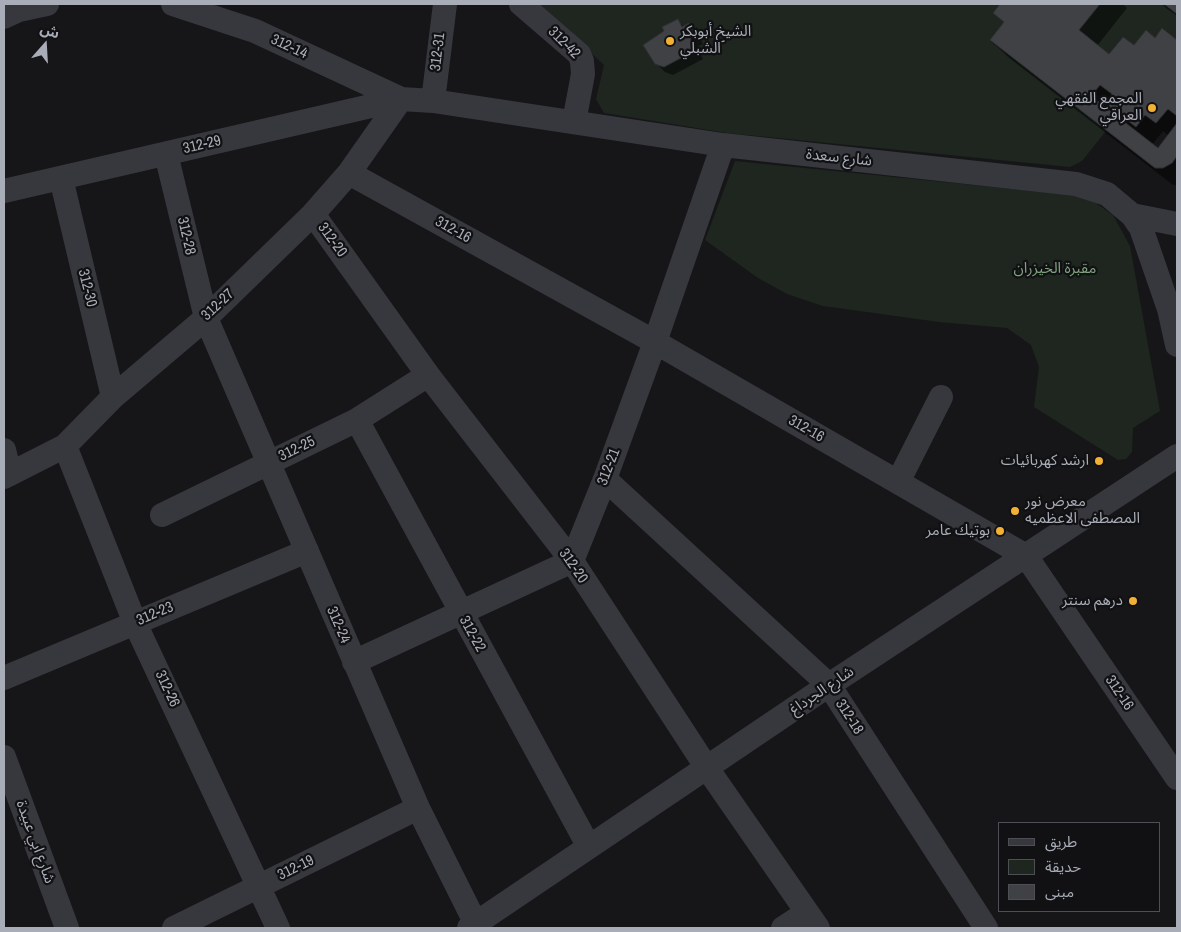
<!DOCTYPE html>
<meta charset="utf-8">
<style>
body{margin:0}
#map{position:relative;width:1181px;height:932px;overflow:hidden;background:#161618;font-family:"Archivo Narrow","Noto Sans Arabic",sans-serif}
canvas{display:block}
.frame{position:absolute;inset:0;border:5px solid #a8adb8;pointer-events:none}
.legend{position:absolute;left:998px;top:822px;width:162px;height:90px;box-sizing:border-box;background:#111113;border:1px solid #4d4f55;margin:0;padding:6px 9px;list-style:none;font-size:15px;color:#a8adb8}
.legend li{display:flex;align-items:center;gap:10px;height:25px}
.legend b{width:25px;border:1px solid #4d4f55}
.north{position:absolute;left:20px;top:20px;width:50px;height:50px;-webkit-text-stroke:4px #111113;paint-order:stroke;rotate:19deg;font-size:14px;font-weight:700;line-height:20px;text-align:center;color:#a8adb8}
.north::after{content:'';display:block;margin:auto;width:18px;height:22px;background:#a8adb8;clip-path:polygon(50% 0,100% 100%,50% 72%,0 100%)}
</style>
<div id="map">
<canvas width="1181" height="932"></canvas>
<div class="frame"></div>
<ul class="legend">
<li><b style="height:6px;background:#37383d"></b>طريق</li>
<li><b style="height:14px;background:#1e261f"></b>حديقة</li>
<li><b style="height:14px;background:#404145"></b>مبنى</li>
</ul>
<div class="north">ش</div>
</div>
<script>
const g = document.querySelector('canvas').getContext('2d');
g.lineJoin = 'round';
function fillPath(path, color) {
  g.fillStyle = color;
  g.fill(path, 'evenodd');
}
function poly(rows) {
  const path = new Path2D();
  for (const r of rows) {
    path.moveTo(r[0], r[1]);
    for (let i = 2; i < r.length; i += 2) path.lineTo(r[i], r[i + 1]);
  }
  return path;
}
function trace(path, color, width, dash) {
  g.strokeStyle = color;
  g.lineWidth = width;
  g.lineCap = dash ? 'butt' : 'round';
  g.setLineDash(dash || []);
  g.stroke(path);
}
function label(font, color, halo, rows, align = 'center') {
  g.font = font + ' "Archivo Narrow","Noto Sans Arabic",sans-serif';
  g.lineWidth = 4.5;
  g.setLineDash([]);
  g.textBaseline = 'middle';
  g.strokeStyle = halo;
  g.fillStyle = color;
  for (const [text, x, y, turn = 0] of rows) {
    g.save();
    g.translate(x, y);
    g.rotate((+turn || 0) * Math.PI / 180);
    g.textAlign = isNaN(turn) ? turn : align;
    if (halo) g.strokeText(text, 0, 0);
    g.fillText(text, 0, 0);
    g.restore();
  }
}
const green = poly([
 [538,4,1000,4,993,13,1004,22,990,41,1106,131,1082,161,1070,167,727,133,604,113,596,99,604,65],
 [1100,4,1164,4,1177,14,1177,40,1163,28,1155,38,1146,31,1134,45,1122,37,1109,54,1079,30],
 [735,161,1073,195,1096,203,1113,215,1130,246,1160,411,1133,428,1132,452,1126,459,1118,460,1034,407,1039,367,1031,345,1007,328,939,322,823,306,787,294,758,278,705,240]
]);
const shadow = poly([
 [1002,4,1123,4,1127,8,1097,46,1109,56,1155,40,1163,30,1177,41,1177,185,1173,185,1008,57,991,40,1005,23,995,13],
 [1112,108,1127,123,1126,125,1109,112],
 [1163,131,1169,136,1158,150,1152,145],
 [1162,4,1177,4,1177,16,1166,8],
 [677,20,684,27,689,25,697,33,703,44,697,47,703,59,673,75,665,72,656,63,666,32]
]);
const building = poly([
 [1000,4,1100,4,1079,30,1109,54,1123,37,1134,45,1146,30,1155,38,1162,28,1177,40,1177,116,1168,109,1156,123,1145,115,1136,127,1105,103,1112,94,1100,85,1091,96,1158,148,1177,123,1177,156,1172,163,1163,168,1155,168,990,40,1004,22,993,13,1000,4],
 [1164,4,1177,4,1177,14,1164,4],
 [678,19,682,27,689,23,695,35,690,38,696,50,664,67,655,64,643,45,664,31,662,27,678,19]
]);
const minor = poly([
 [173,4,255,31,401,99],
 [521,4,579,54,582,61,583,74,574,122],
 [4,17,19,10,47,4],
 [433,101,445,4],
 [166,154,206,318,418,808,478,928],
 [349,173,655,342,1026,556,1177,778],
 [61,178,113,397],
 [4,191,401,99,433,101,723,145,1076,184,1107,194,1132,215,1141,228,1169,309,1177,345],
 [313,214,428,375,572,561,707,768,818,928],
 [1132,215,1177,224],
 [357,420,589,847],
 [65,446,135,623,278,928],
 [4,450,10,474],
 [4,477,65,446,113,397,206,318,313,214,349,173,401,99],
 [605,479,829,685,986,928],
 [898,482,941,397],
 [162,515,357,420,428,375],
 [354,662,572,561,605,479,655,342,723,145],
 [4,678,307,551],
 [4,757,67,928],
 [174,928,418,808],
 [469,928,829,685,1177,456],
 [783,928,806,913]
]);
const markers = [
 [670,41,5,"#f2b134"],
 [1152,108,5,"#f2b134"],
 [1099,461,5,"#f2b134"],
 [1015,511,5,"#f2b134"],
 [1000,531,5,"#f2b134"],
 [1133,601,5,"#f2b134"]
];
const poiNames = [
 ["الشيخ أبوبكر",680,32,"left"],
 ["الشبلي",680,49,"left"],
 ["المجمع الفقهي",1142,99],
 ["العراقي",1142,116],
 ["ارشد كهربائيات",1089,461],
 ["معرض نور",1025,502,"left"],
 ["المصطفى الاعظميه",1025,519,"left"],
 ["بوتيك عامر",990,531],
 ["درهم سنتر",1123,601]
];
const streetNames = [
 ["312-42",564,43,45],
 ["312-14",289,47,25],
 ["312-31",438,52,-83],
 ["312-29",202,145,-13],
 ["شارع سعدة",839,158,6],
 ["312-16",453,230,29],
 ["312-28",186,236,77],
 ["312-20",332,240,54],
 ["312-30",87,288,76],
 ["312-27",218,305,-43],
 ["312-16",806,429,30],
 ["312-25",297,449,-26],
 ["312-21",609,467,-69],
 ["312-20",573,566,55],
 ["312-23",155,614,-23],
 ["312-24",338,625,67],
 ["312-22",472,634,61],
 ["312-26",167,689,65],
 ["شارع الجرداغ",822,691,-34],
 ["312-16",1119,693,56],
 ["312-18",849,717,57],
 ["شارع ابي عبيدة",35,842,70],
 ["312-19",296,868,-26]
];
const parkNames = [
 ["مقبرة الخيزران",1055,269]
];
fillPath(green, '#1e261f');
fillPath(shadow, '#0007');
fillPath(building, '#404145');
trace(building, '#303034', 1);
trace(minor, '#37383d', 24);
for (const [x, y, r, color] of markers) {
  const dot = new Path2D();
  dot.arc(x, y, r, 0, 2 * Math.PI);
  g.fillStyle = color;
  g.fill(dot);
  trace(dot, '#111113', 2);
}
label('15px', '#a8adb8', '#111113', poiNames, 'right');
label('15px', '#a8adb8', '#111113', streetNames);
label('15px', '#7fa381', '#111113', parkNames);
</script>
